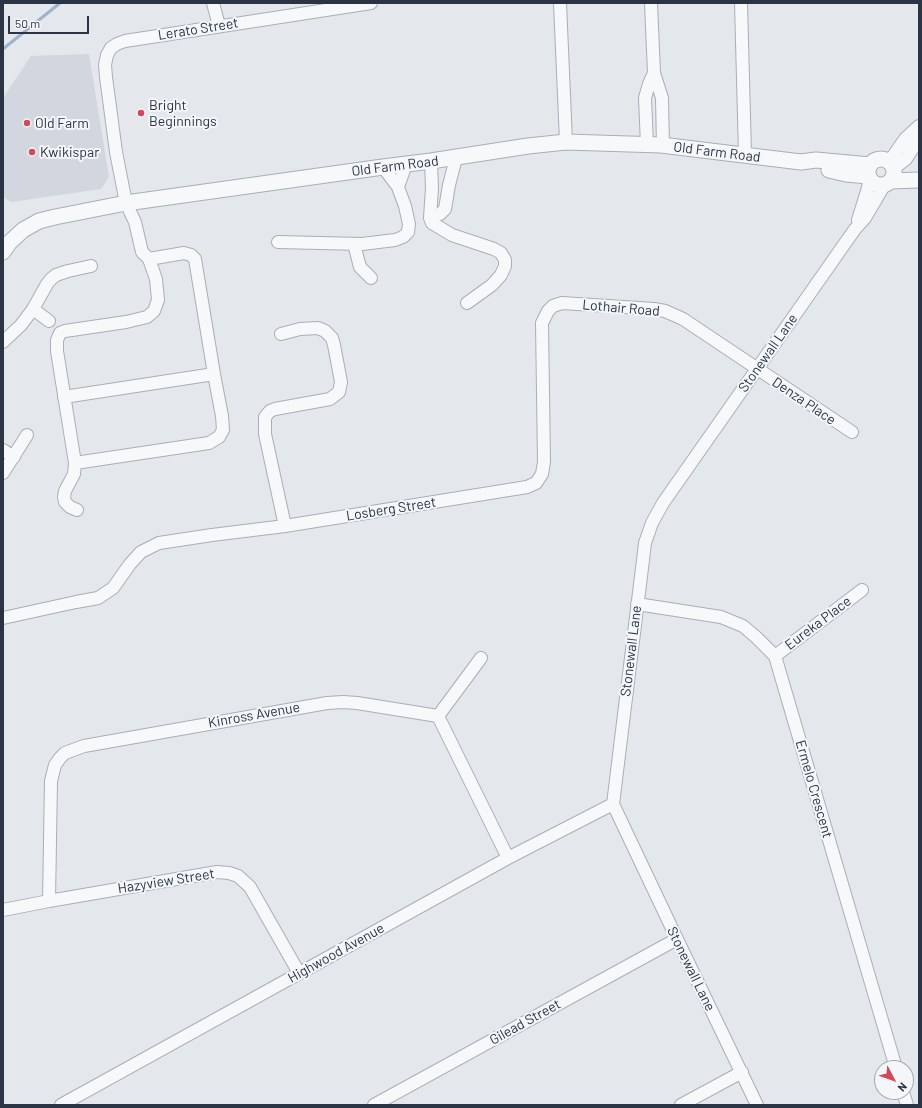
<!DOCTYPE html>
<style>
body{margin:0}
#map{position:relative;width:922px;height:1108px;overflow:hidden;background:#e4e7ec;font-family:Barlow,sans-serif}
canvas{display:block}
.frame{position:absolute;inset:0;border:4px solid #2b3445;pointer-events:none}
.north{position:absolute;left:874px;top:1060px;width:40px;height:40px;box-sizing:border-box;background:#f4f6f9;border:1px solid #a4a8b1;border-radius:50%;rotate:131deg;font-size:11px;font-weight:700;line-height:16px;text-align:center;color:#2b3445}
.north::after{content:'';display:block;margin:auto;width:14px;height:18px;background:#d1495b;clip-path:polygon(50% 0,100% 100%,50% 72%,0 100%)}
.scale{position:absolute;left:8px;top:16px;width:81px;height:18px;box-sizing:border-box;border:2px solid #2b3445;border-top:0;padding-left:5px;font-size:12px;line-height:14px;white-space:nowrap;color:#2b3445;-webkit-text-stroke:3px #f4f6f9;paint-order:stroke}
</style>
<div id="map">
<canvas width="922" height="1108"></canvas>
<div class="frame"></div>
<div class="north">N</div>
<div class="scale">50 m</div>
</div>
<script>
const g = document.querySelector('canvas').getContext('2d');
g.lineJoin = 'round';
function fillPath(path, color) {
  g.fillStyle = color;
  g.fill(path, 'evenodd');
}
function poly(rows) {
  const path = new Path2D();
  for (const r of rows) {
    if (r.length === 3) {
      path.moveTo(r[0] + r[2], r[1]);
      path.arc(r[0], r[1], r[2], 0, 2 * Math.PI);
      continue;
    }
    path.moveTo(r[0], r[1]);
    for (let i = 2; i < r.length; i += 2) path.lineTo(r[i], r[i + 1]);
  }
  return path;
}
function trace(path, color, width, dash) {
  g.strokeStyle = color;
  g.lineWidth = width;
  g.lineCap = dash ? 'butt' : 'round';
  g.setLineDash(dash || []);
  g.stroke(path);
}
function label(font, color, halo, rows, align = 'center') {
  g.font = font + ' Barlow,sans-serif';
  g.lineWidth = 4;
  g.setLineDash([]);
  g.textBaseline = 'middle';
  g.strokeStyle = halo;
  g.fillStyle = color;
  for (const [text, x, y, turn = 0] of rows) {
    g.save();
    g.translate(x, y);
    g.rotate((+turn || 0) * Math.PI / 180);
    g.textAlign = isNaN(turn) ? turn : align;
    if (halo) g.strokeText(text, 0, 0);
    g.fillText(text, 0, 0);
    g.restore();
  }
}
const built = poly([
 [89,54,109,177,101,189,11,202,3,197,3,98,31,56]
]);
const stream = poly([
 [3,49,60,3]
]);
const minor = poly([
 [213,3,219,26],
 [560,3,566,142],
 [651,3,654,73,662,98,663,146],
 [741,3,745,155],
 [647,145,645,98,649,84,654,73],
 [431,161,432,188,430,218,432,223,452,235,494,249,501,253,505,260,505,266,501,275,492,285,467,303],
 [889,162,905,139,919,126],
 [383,167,398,187],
 [893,169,906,159,919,139],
 [398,187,406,164],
 [430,218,440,214,445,209,449,185,456,158],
 [858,220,867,191,870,179],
 [278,242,362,244,395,240,403,237,408,232,409,224,405,206,399,190],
 [354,244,360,267,371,278],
 [33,309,49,321],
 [281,334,300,329,318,328,325,331,332,338,334,345,341,382,339,392,330,399,275,409,270,411,265,417,265,434,285,526],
 [3,342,21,325,33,309,47,284,51,279,56,275,68,271,91,266],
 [64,397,214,374],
 [3,450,14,457],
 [75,463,209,443,219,437,223,430,222,416,214,374,195,259,191,255,184,253,149,259],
 [3,473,27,435],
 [77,510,70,507,65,502,64,497,65,491,74,474,75,463,57,351,57,340,60,333,65,331,126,322,147,317,154,311,158,300,156,279,149,259,142,252,135,222,126,203,116,152,106,77,105,65,107,55,111,48,117,44,125,41,371,3],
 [637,604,721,617,743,626,756,637,775,656,896,1068],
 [3,618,76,602,98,598,113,588,130,564,141,552,159,543,212,535,285,526,527,487,536,483,542,474,544,462,542,323,548,311,553,306,562,303,654,309,665,311,683,319,852,432],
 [775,656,862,590],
 [438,716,481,658],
 [49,901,51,781,55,765,60,758,65,753,84,746,327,703,343,702,357,703,438,716,508,858],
 [3,910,49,901,217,872,229,873,238,876,250,887,299,973],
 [903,1092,907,1105],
 [61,1105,508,858,613,804],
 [374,1105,677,939],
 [681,1105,742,1072],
 [757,1105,677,939,613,804,643,560,645,543,652,523,663,503,855,229,865,218,885,184]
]);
const tertiary = poly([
 [881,172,13],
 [829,170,846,174,868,176],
 [890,181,919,180],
 [3,252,10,242,23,230,39,221,55,217,126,203,383,167,431,161,528,146,566,142,661,145,801,162,816,160,870,165]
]);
const markers = [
 [141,113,4,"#d1495b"],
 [27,123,4,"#d1495b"],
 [32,152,4,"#d1495b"]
];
const streetNames = [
 ["Lerato Street",198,29,-9],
 ["Old Farm Road",717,152,7],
 ["Old Farm Road",395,166,-7],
 ["Lothair Road",621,308,5],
 ["Stonewall Lane",768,353,-55],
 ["Denza Place",804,401,34],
 ["Losberg Street",391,509,-9],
 ["Eureka Place",818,623,-37],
 ["Stonewall Lane",631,651,-83],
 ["Kinross Avenue",254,715,-10],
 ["Ermelo Crescent",814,789,74],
 ["Hazyview Street",166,881,-9],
 ["Highwood Avenue",336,953,-29],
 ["Stonewall Lane",691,969,64],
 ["Gilead Street",525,1022,-29]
];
const poiNames = [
 ["Bright",149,105],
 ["Beginnings",149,121],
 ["Old Farm",35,123],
 ["Kwikispar",40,152]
];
fillPath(built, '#d2d6de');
trace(stream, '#9fb4cc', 3);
trace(minor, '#a9aeb7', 14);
trace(tertiary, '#a9aeb7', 17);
trace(minor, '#f7f8fa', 12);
trace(tertiary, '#f7f8fa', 15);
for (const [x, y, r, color] of markers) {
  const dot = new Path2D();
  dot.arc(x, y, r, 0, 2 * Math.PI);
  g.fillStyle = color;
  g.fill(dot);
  trace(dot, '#f4f6f9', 1.5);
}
label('14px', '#2b3445', '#f4f6f9', streetNames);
label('14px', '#2b3445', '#f4f6f9', poiNames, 'left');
</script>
